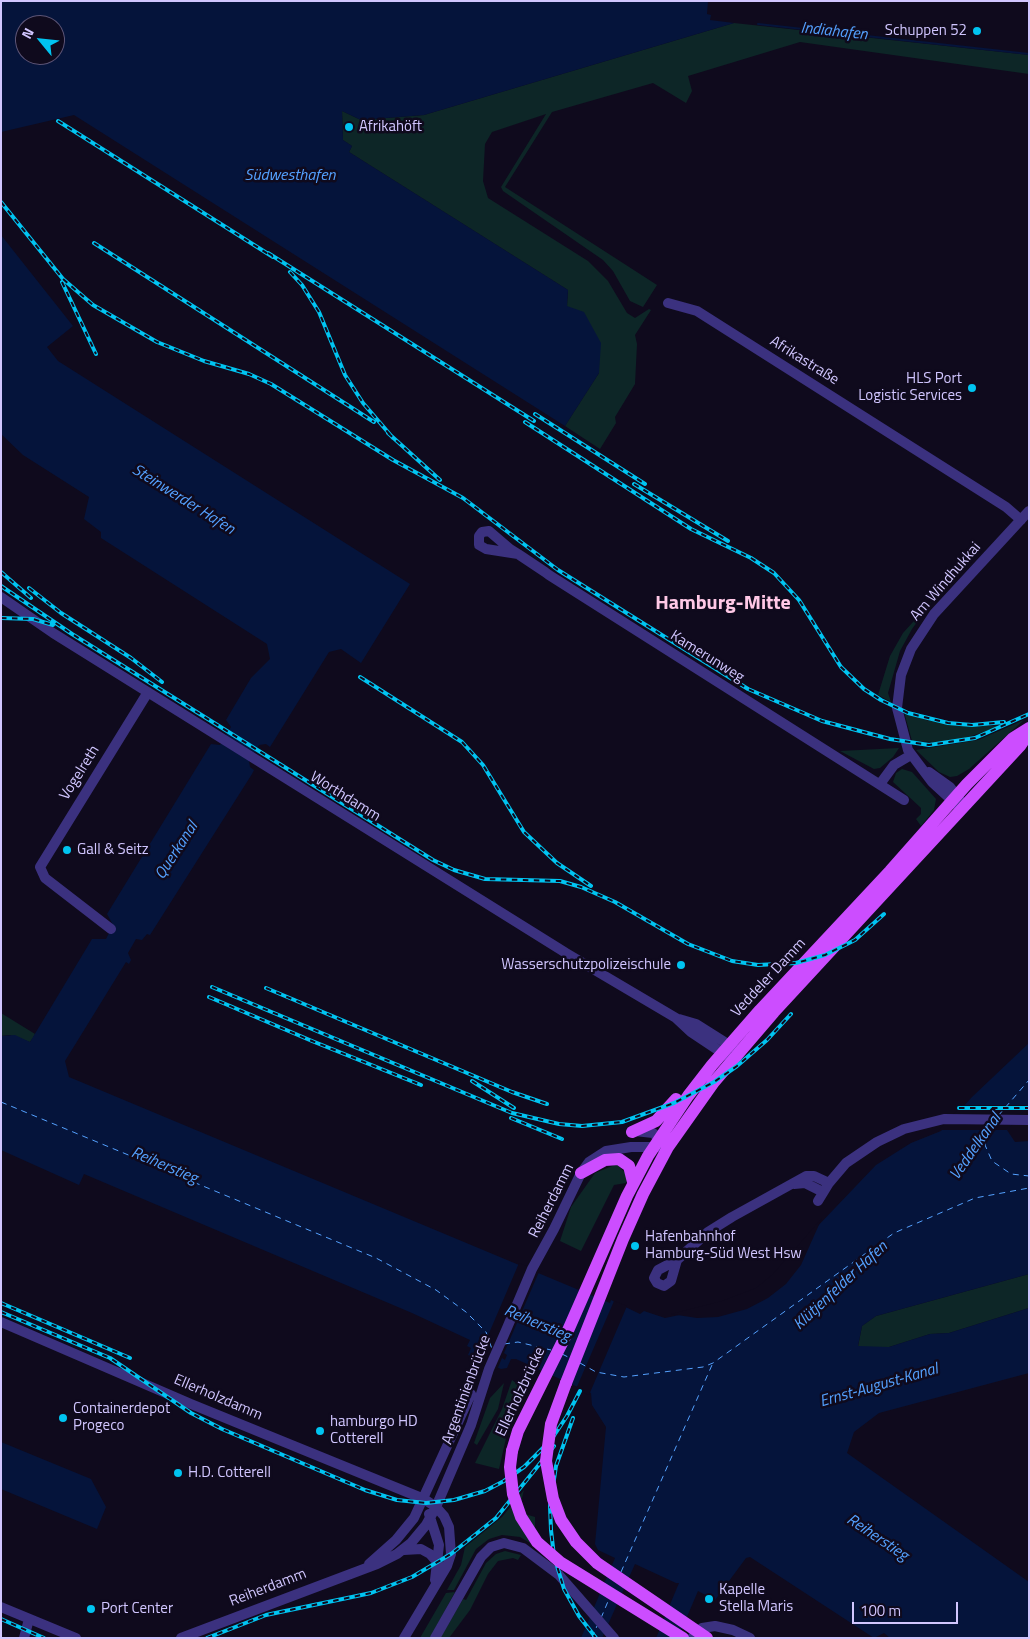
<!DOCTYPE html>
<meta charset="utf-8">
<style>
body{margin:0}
#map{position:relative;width:1030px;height:1639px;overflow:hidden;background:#0f0a1d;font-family:"Titillium Web",sans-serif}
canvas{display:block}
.frame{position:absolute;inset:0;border:2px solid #d1c6ff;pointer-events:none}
.north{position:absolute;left:15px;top:15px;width:50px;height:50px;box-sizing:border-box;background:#0f0a1d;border:1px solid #5d5577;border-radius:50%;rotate:298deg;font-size:14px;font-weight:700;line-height:20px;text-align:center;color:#d1c6ff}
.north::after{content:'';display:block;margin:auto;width:18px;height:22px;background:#00c4f1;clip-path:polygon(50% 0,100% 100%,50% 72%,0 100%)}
.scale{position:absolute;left:852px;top:1602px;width:106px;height:22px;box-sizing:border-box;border:2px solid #d1c6ff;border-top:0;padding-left:6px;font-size:15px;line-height:18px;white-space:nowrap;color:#d1c6ff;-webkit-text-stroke:4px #0f0a1d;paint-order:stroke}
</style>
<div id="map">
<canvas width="1030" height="1639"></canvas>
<div class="frame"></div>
<div class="north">N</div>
<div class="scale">100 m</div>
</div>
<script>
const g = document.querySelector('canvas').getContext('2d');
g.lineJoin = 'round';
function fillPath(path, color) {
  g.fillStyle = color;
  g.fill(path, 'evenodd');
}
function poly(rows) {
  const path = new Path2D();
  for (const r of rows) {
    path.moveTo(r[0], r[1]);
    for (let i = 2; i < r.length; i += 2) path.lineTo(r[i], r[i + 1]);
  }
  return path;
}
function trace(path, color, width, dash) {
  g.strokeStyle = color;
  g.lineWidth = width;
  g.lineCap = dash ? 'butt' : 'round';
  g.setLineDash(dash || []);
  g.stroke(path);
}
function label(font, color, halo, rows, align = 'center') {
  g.font = font + ' "Titillium Web",sans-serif';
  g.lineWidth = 5;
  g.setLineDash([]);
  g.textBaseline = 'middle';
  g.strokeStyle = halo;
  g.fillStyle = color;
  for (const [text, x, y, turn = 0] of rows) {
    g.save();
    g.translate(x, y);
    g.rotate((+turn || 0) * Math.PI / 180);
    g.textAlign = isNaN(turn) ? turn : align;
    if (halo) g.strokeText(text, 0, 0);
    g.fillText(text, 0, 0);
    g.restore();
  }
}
const green = poly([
 [734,23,1029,55,1029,74,800,42,688,76,692,91,686,103,653,83,552,112,505,187,657,285,643,307,630,301,613,271,603,260,503,191,501,187,546,114,492,132,485,144,483,181,488,198,588,261,608,281,627,313,635,318,649,309,651,310,635,335,637,344,635,384,615,417,616,423,600,449,565,426,599,373,567,306,568,290,349,152,352,146,343,140,342,111,361,120,424,115],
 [933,600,912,629,900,651,888,693,891,702,878,695,890,656,903,633],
 [904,712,926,720,959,726,1002,726,962,739,934,742,912,741],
 [1024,720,969,769,957,776,950,777,939,772,916,750,978,740],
 [899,748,893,757,880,768,874,769,840,751],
 [902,769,912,772,936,799,934,810,921,826,916,819,921,814,921,808,893,782,896,773],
 [1,1013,35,1034,33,1038,30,1042,10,1035,1,1036],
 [617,1164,628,1176,626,1183,614,1185,581,1251,560,1241,571,1207,595,1173],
 [1029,1274,1029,1308,949,1333,930,1334,889,1347,858,1347,862,1326,876,1316],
 [512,1380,521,1387,521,1400,507,1434,499,1469,475,1463,502,1409],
 [504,1383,498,1409,477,1445,474,1443,490,1398],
 [524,1490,520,1506,525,1514,535,1517,535,1546,520,1537,502,1535,489,1539,476,1549,454,1590,447,1590,461,1565,465,1547,502,1517],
 [505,1551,521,1555,518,1560,513,1558,498,1561,488,1574,470,1610,449,1638,440,1638,463,1599,466,1600,486,1563,496,1554],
 [455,1592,430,1638,420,1638,446,1593]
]);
const water = poly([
 [1,1,708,1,707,14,711,15,710,20,734,23,424,115,361,120,342,111,343,140,352,146,349,152,568,290,567,306,584,312,601,343,599,373,565,426,74,115,1,132],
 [25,25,55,25,55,55,25,55],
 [1,235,73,326,47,347,58,361,410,584,361,663,341,649,329,652,270,747,266,744,259,745,249,761,250,767,254,770,252,774,150,935,147,934,142,940,136,939,128,953,131,960,129,964,126,962,65,1061,69,1077,610,1303,611,1300,640,1314,644,1311,665,1318,689,1313,751,1292,772,1277,814,1230,876,1165,911,1143,941,1131,972,1097,1029,1043,1029,1104,1007,1130,1015,1142,1029,1141,1029,1274,876,1316,862,1326,858,1346,889,1347,930,1334,949,1333,1029,1308,1029,1373,879,1413,854,1432,847,1453,1029,1582,1029,1638,890,1638,884,1633,874,1638,750,1557,746,1558,715,1600,698,1591,678,1638,656,1638,679,1583,676,1583,635,1564,602,1638,581,1638,615,1558,598,1550,595,1544,606,1427,592,1405,591,1393,516,1359,511,1359,507,1368,501,1369,468,1355,471,1348,467,1346,470,1340,412,1313,84,1174,79,1185,1,1150,1,1036,15,1035,30,1042,92,939,106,939,113,925,107,914,211,744,220,745,231,727,226,720,251,678,270,659,267,644,101,538,101,532,84,519,89,497,23,455,1,434],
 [1,1442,91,1479,106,1507,97,1529,1,1489]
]);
const pier = poly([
 [962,1105,1028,1105,1007,1130,939,1130],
 [822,1218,801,1265,786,1284,768,1298,747,1309,718,1317,697,1318,671,1314,722,1301,756,1288,772,1275],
 [519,1263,542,1272,539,1272,504,1353,507,1355,505,1360,502,1358,497,1370,476,1362,479,1356,473,1354,475,1348,481,1351,476,1347,478,1342,484,1345],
 [614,1301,627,1306,589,1395,576,1389]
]);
const stream = poly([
 [758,24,1029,54]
]);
const ferry = poly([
 [1,1102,376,1258,436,1290,466,1312,486,1332,492,1349,494,1348],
 [998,1116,1029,1080],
 [993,1123,989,1129,985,1145,992,1161,1011,1174,1029,1176],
 [504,1344,518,1342,551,1350],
 [562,1354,570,1358],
 [580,1363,596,1372,624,1377,703,1367,713,1363,894,1233,975,1198,1029,1188],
 [621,1572,712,1365],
 [601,1618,609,1599],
 [592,1638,597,1626]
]);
const minor = poly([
 [668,303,697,311,1006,507,1021,520],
 [518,554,486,549,479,545,479,536,482,532,489,531,510,549,518,554,545,572,549,575,904,800],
 [1,597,53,633,566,953,676,1018,691,1032,727,1056],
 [929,772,950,787,960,800],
 [880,784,894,765,911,755],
 [957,805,932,782,908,750,897,708,901,675,911,649,934,614,1029,511],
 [111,929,45,878,40,867,148,692],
 [679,1019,696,1024,734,1048],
 [635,1131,653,1133,664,1143],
 [794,1184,805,1183,823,1192],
 [818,1201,829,1183,846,1163,877,1142,904,1129,944,1119,1029,1120],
 [677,1260,671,1281,664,1286,657,1283,654,1278,658,1270,677,1260,708,1232,732,1217,806,1176,814,1176,829,1183],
 [1,1322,191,1404,424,1499,436,1507,444,1516,449,1527,451,1554,447,1566,404,1638],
 [429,1514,439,1545,435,1580],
 [404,1550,421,1549,430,1554,438,1563],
 [369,1564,396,1540,414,1518,471,1394],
 [1,1607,76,1638],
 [24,1638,29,1619],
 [181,1638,377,1564,397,1554,411,1543,426,1525,436,1507,471,1425,489,1369,507,1328,532,1269,554,1229,581,1173,589,1162,606,1151,631,1147,659,1147],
 [435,1638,481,1557,491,1547,504,1543,523,1548,559,1575,614,1638],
 [692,1638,702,1628,715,1626,733,1630,750,1638]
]);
const major = poly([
 [632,1132,656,1121,676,1099],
 [581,1173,605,1160,619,1159,629,1166,633,1182],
 [566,1383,623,1239,643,1194,668,1147,714,1082,774,1012,1020,746,1029,733],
 [512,1451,518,1431,566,1335,627,1196,648,1156,688,1096,712,1065,760,1010,890,871,967,784,1013,738,1029,728]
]);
const rail = poly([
 [58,121,273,257],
 [1,202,63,279,93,305,157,342,204,361,249,374,271,384,393,460,463,498,558,570,748,689,822,721,890,739,929,745,975,738,1029,714],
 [94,243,374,422],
 [268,253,534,421],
 [290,272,302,285,319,312,345,375,363,403,393,438],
 [62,282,96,354],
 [535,414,645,484],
 [525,422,691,529,751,558,774,573,799,600,841,667,864,689,881,700,908,713,948,723,972,725,1004,722],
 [388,433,440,480],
 [634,484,728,541],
 [1,572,31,598],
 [1,586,72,634,433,860,454,870,485,879,560,881,581,887,615,902,688,944,732,961,758,965,796,963,825,955,855,940,884,914],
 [29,588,61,613,131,658,162,682],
 [1,618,33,619,53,625],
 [360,677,462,742,483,765,524,832,557,863,591,886],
 [212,987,512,1113,559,1124,582,1126,622,1122,674,1103,714,1082,737,1066,767,1040,791,1014],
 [266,988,512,1092,547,1104],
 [209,997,312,1041,421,1085],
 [472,1081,514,1108],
 [959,1108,1029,1108],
 [511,1118,562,1139],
 [1,1303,130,1358],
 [1,1312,110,1358,191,1413,222,1429,365,1490,397,1500,426,1503,454,1500,485,1491,504,1481,524,1467,551,1440,567,1416,580,1391],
 [573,1418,556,1466,550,1506,551,1530,554,1556,564,1589,579,1616,596,1638],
 [1,1619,44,1638],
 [207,1638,266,1615,371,1593,412,1577,451,1554,496,1518,554,1446]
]);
const majorBridge = poly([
 [566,1383,551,1424,546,1461,553,1499,561,1520,576,1542,597,1563,707,1638],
 [512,1451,510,1467,513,1494,521,1517,537,1542,560,1562,683,1638]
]);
const markers = [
 [977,31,5,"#00c4f1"],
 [349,127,5,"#00c4f1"],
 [972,388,5,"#00c4f1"],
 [67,850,5,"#00c4f1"],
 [681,965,5,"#00c4f1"],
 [635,1246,5,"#00c4f1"],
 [63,1418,5,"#00c4f1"],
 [320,1431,5,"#00c4f1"],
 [178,1473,5,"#00c4f1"],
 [709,1599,5,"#00c4f1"],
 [91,1609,5,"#00c4f1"]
];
const poiNames = [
 ["Schuppen 52",967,31,"right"],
 ["Afrikahöft",359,127],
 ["HLS Port",962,379,"right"],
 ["Logistic Services",962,396,"right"],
 ["Gall & Seitz",77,850],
 ["Wasserschutzpolizeischule",671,965,"right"],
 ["Hafenbahnhof",645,1237],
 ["Hamburg-Süd West Hsw",645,1254],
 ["Containerdepot",73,1409],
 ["Progeco",73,1426],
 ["hamburgo HD",330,1422],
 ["Cotterell",330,1439],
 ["H.D. Cotterell",188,1473],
 ["Kapelle",719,1590],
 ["Stella Maris",719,1607],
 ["Port Center",101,1609]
];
const streetNames = [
 ["Afrikastraße",804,361,32],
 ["Am Windhukkai",946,582,-49],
 ["Kamerunweg",707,657,32],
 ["Vogelreth",80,773,-58],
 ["Worthdamm",345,797,32],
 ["Veddeler Damm",769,978,-47],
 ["Reiherdamm",552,1201,-63],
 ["Argentinienbrücke",467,1390,-70],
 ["Ellerholzbrücke",521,1392,-65],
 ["Ellerholzdamm",218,1398,23],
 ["Reiherdamm",268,1588,-21]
];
const waterNames = [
 ["Indiahafen",834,32,6],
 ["Südwesthafen",290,176],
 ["Steinwerder Hafen",183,500,32],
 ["Querkanal",177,851,-57],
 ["Veddelkanal",976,1147,-55],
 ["Reiherstieg",164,1166,23],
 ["Klütjenfelder Hafen",841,1286,-43],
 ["Reiherstieg",537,1324,23],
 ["Ernst-August-Kanal",879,1386,-16],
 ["Reiherstieg",877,1538,34]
];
const districtNames = [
 ["Hamburg-Mitte",723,604]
];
fillPath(green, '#0d2627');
fillPath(water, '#05143b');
fillPath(pier, '#0f0a1d');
trace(stream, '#05143b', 2);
trace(ferry, '#54a1ff', 1, [6, 5]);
trace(minor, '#3b317f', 10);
trace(major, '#cc4dff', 12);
trace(rail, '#00c4f1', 4);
trace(rail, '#0f0a1d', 2, [5.5]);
trace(majorBridge, '#cc4dff', 12);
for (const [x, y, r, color] of markers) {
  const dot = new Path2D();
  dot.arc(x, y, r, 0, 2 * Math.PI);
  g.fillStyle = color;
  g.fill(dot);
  trace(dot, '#0f0a1d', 2);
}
label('15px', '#d1c6ff', '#0f0a1d', poiNames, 'left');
label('15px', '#d1c6ff', '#0f0a1d', streetNames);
label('italic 16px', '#54a1ff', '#0f0a1d', waterNames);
label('bold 20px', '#ffc8e6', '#0f0a1d', districtNames);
</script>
